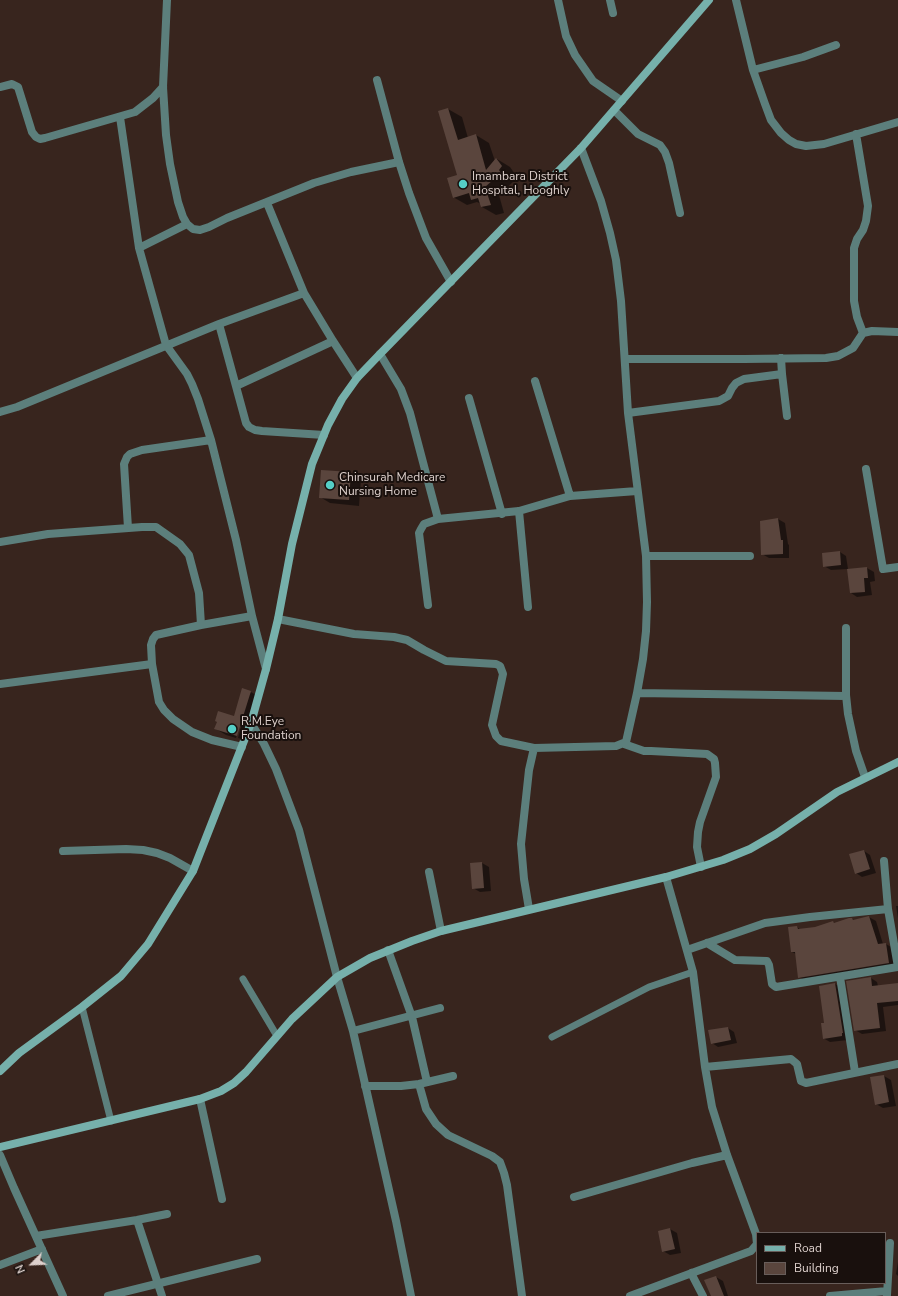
<!DOCTYPE html>
<style>
body{margin:0}
#map{position:relative;width:898px;height:1296px;overflow:hidden;background:#38251e;font-family:"Nunito Sans",sans-serif}
canvas{display:block}
.legend{position:absolute;left:756px;top:1232px;width:130px;height:52px;box-sizing:border-box;background:#19100d;border:1px solid #685d5a;margin:0;padding:5px 7px;list-style:none;font-size:12px;color:#ded1cd}
.legend li{display:flex;align-items:center;gap:8px;height:20px}
.legend b{width:20px;border:1px solid #685d5a}
.north{position:absolute;left:12px;top:1244px;width:40px;height:40px;-webkit-text-stroke:3px #19100d;paint-order:stroke;rotate:246deg;font-size:11px;font-weight:700;line-height:16px;text-align:center;color:#ded1cd}
.north::after{content:'';display:block;margin:auto;width:14px;height:18px;background:#ded1cd;clip-path:polygon(50% 0,100% 100%,50% 72%,0 100%)}
</style>
<div id="map">
<canvas width="898" height="1296"></canvas>
<ul class="legend">
<li><b style="height:5px;background:#76b0ab"></b>Road</li>
<li><b style="height:11px;background:#5a453d"></b>Building</li>
</ul>
<div class="north">N</div>
</div>
<script>
const g = document.querySelector('canvas').getContext('2d');
g.lineJoin = 'round';
function fillPath(path, color) {
  g.fillStyle = color;
  g.fill(path, 'evenodd');
}
function poly(rows) {
  const path = new Path2D();
  for (const r of rows) {
    path.moveTo(r[0], r[1]);
    for (let i = 2; i < r.length; i += 2) path.lineTo(r[i], r[i + 1]);
  }
  return path;
}
function trace(path, color, width, dash) {
  g.strokeStyle = color;
  g.lineWidth = width;
  g.lineCap = dash ? 'butt' : 'round';
  g.setLineDash(dash || []);
  g.stroke(path);
}
function label(font, color, halo, rows, align = 'center') {
  g.font = font + ' "Nunito Sans",sans-serif';
  g.lineWidth = 4;
  g.setLineDash([]);
  g.textBaseline = 'middle';
  g.strokeStyle = halo;
  g.fillStyle = color;
  for (const [text, x, y, turn = 0] of rows) {
    g.save();
    g.translate(x, y);
    g.rotate((+turn || 0) * Math.PI / 180);
    g.textAlign = isNaN(turn) ? turn : align;
    if (halo) g.strokeText(text, 0, 0);
    g.fillText(text, 0, 0);
    g.restore();
  }
}
const shadow = poly([
 [448,109,462,117,468,138,476,135,489,143,495,161,497,159,510,167,515,174,512,178,514,181,499,195,504,213,496,215,482,207,481,204,477,202,467,205,453,197,459,176],
 [322,471,351,473,361,479,359,506,330,503,320,497],
 [778,519,785,523,788,544,789,545,789,558,769,558,762,554,761,522],
 [840,552,846,556,848,569,831,570,824,566],
 [867,568,874,572,875,581,870,582,872,595,857,597,851,593],
 [251,692,261,698,248,741,238,738,243,720,241,720,236,738,226,735,216,729,234,717],
 [864,851,870,855,876,873,862,877,856,873],
 [482,863,489,867,491,891,480,892,473,888],
 [896,906,898,906,898,918],
 [869,917,876,921,883,944,886,944,893,948,895,966,806,981,799,977,796,954,792,952,797,927,801,930,815,928,833,922,836,924,852,919,854,920],
 [871,978,877,982,878,986,898,984,898,1005,883,1007,886,1031,862,1034,855,1030],
 [835,984,842,988,848,1040,830,1042,823,1038,825,1024,820,986],
 [728,1028,734,1032,737,1043,718,1047,712,1043],
 [884,1076,891,1080,896,1106,883,1108,876,1104],
 [670,1229,677,1233,681,1253,670,1255,663,1251],
 [898,1262,898,1276,896,1274],
 [716,1277,723,1281,728,1296,712,1296]
]);
const building = poly([
 [448,108,458,140,476,134,486,170,496,158,502,166,499,170,501,173,485,187,491,205,481,207,478,198,471,200,469,193,453,198,447,178,457,175,438,111],
 [321,470,351,472,349,500,319,498],
 [778,518,781,540,783,540,783,554,761,555,760,521],
 [840,551,841,565,823,567,822,553],
 [867,567,868,578,864,578,865,592,850,593,847,569],
 [242,688,251,691,237,736,214,729,217,722,215,721,218,711,234,716],
 [864,850,870,869,855,874,849,854],
 [482,862,484,888,472,889,470,863],
 [869,916,878,944,886,943,889,963,798,978,795,952,791,952,788,927,797,926,798,929,815,927,833,921,834,923,849,918,852,918,853,920],
 [871,977,872,986,898,983,898,1001,877,1003,880,1028,854,1031,846,981],
 [835,983,843,1033,842,1033,842,1036,823,1039,821,1023,824,1023,819,986],
 [728,1027,731,1040,711,1044,708,1030],
 [884,1075,889,1102,875,1105,870,1077],
 [670,1228,675,1249,662,1252,658,1231],
 [716,1276,724,1296,711,1296,704,1280]
]);
const lane = poly([
 [243,979,277,1036],
 [82,1007,111,1121],
 [552,1037,649,987,693,972]
]);
const street = poly([
 [167,0,163,87,166,135,170,164,178,202,183,217,187,224,193,229,200,230,209,227,227,218,314,183,351,172,399,162],
 [558,0,566,36,575,55,593,81,622,101],
 [610,0,613,13],
 [736,0,753,70,765,104,771,120,781,133,789,140,796,144,806,146,824,144,898,122],
 [753,70,803,57,836,45],
 [377,80,399,162,409,193,426,238,451,282],
 [0,87,12,84,18,87,32,132,36,137,40,139,45,138,135,112,153,98,163,87],
 [614,110,638,134,660,145,665,152,669,163,680,213],
 [120,117,139,248],
 [856,134,868,206,866,221,863,230,857,239,854,248,854,301,857,317,863,333],
 [267,203,304,293,333,341,357,378],
 [187,224,139,248,166,345,187,374,192,384,198,399,211,440,236,540,252,616,266,669],
 [219,324,246,423,249,427,255,430,262,431,324,435],
 [380,354,401,389,410,413,438,519,519,511,570,496,637,491],
 [781,358,782,374,787,416],
 [625,359,744,359,826,358,838,356,853,348,863,333,872,331,898,332],
 [535,381,570,496],
 [236,386,333,341],
 [469,398,502,514],
 [0,412,17,407,219,324,304,293],
 [628,413,719,401,728,396,732,388,736,383,744,379,782,374],
 [866,469,883,569,898,567],
 [519,511,528,607],
 [128,528,124,464,127,457,130,454,142,450,211,440],
 [0,542,48,534,142,527,156,527,180,544,189,555,199,593,201,625],
 [646,556,750,556],
 [428,605,419,533,421,529,424,524,438,519],
 [278,619,354,634,394,637,407,640,424,650,446,661,496,664,500,666,503,674,492,725,496,736,501,741,534,748],
 [846,628,846,695,848,714,856,751,865,777],
 [152,664,151,645,153,639,156,635,201,625,252,616],
 [0,684,152,664,159,702,164,710,173,719,192,732,212,740,242,747],
 [637,693,846,696],
 [251,723,264,744,276,769,299,830,337,977,353,1031,396,1221,411,1296],
 [624,744,644,751,651,751,707,754,714,759,715,763,716,777,700,822,698,832,697,847,701,867],
 [63,851,126,849,143,850,157,853,170,858,193,871],
 [884,861,888,909,898,967],
 [429,872,441,931],
 [666,877,693,972,705,1067,712,1107,727,1155,756,1234,757,1244],
 [529,909,524,879,521,844,529,770,534,748,616,746,626,742,637,693,643,659,646,631,647,602,646,556,628,413,621,301,616,260,610,233,601,201,581,148],
 [707,943,735,960,767,961,769,965,772,984,776,987,898,967],
 [388,950,412,1017,427,1082],
 [687,950,765,923,810,917,888,909],
 [840,977,855,1072],
 [353,1031,440,1008],
 [705,1067,791,1059,797,1064,801,1081,806,1083,898,1064],
 [419,1084,426,1109,436,1124,448,1135,492,1156,500,1162,504,1173,507,1185,522,1296],
 [365,1086,401,1086,419,1084,453,1076],
 [200,1099,222,1199],
 [0,1155,14,1188,63,1296],
 [574,1197,692,1163,727,1155],
 [137,1220,162,1296],
 [36,1236,137,1220,167,1214],
 [0,1265,42,1249],
 [691,1273,703,1296],
 [887,1295,890,1243],
 [108,1296,257,1259],
 [630,1296,751,1251,757,1244],
 [830,1296,887,1291]
]);
const secondary = poly([
 [0,1071,19,1053,82,1007,121,976,148,944,193,871,251,723,266,669,278,619,292,544,312,464,328,425,342,399,357,378,380,354,581,148,709,0],
 [0,1147,200,1099,221,1091,234,1083,246,1072,292,1019,337,977,370,958,412,941,441,931,666,877,723,860,750,849,776,834,837,792,898,762]
]);
const markers = [
 [463,184,5,"#55cec6"],
 [330,485,5,"#55cec6"],
 [232,729,5,"#55cec6"]
];
const poiNames = [
 ["Imambara District",472,177],
 ["Hospital, Hooghly",472,191],
 ["Chinsurah Medicare",339,478],
 ["Nursing Home",339,492],
 ["R.M.Eye",241,722],
 ["Foundation",241,736]
];
fillPath(shadow, '#0007');
fillPath(building, '#5a453d');
trace(lane, '#5c7f7c', 7);
trace(street, '#5c7f7c', 8);
trace(secondary, '#76b0ab', 8);
for (const [x, y, r, color] of markers) {
  const dot = new Path2D();
  dot.arc(x, y, r, 0, 2 * Math.PI);
  g.fillStyle = color;
  g.fill(dot);
  trace(dot, '#19100d', 1.5);
}
label('12px', '#ded1cd', '#19100d', poiNames, 'left');
</script>
